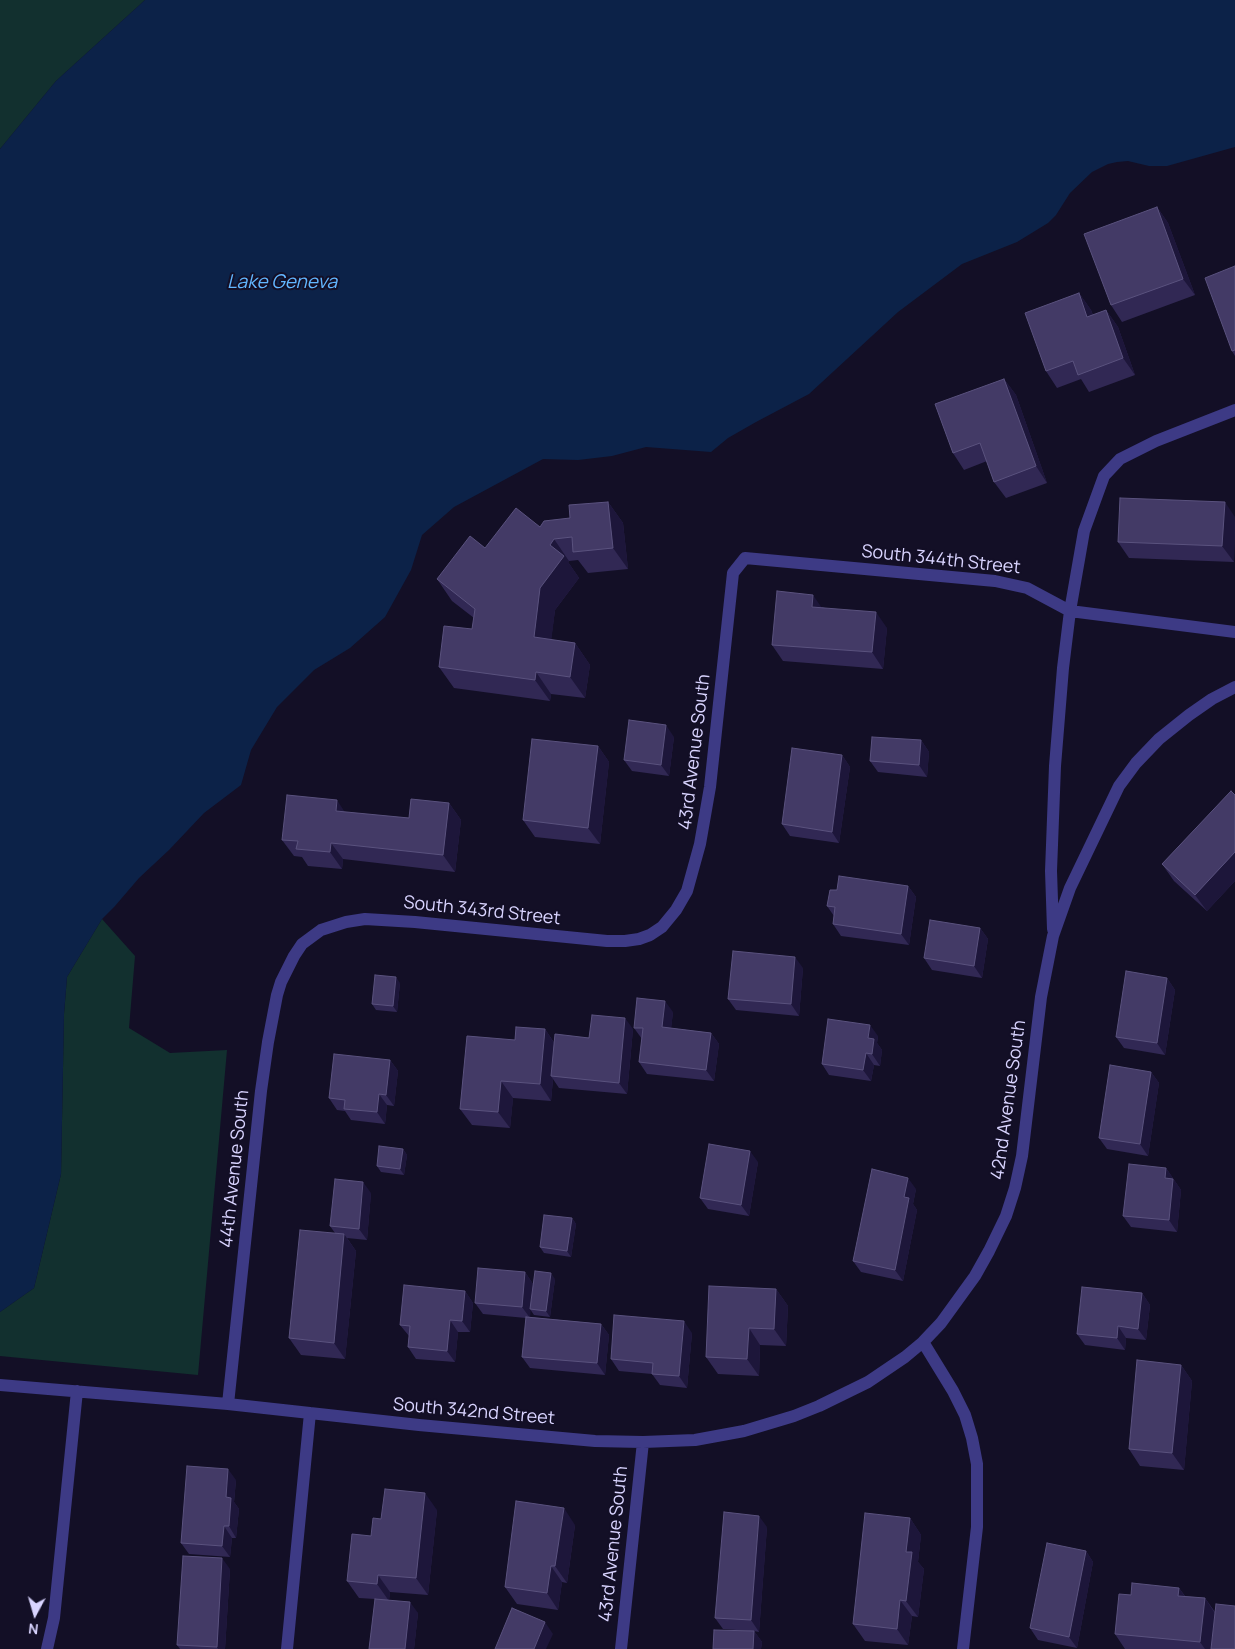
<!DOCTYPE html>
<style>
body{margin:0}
#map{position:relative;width:1235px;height:1649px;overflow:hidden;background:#130f26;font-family:Manrope,sans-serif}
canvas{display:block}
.north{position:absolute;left:10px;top:1589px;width:50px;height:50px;-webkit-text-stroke:4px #130f26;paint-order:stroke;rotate:186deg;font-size:14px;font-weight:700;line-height:20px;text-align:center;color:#d9d4ff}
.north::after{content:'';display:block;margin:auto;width:18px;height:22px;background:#d9d4ff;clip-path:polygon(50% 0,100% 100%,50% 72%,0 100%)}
</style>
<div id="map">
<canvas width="1235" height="1649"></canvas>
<div class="north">N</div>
</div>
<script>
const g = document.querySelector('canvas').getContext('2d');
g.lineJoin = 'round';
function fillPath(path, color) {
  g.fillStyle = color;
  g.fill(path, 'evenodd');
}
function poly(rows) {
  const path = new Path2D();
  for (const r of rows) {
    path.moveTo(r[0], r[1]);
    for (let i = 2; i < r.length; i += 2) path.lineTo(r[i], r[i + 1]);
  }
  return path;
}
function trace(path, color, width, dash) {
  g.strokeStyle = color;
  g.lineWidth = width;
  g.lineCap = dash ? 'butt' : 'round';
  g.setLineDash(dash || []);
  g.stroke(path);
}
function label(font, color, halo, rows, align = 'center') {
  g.font = font + ' Manrope,sans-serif';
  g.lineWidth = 4;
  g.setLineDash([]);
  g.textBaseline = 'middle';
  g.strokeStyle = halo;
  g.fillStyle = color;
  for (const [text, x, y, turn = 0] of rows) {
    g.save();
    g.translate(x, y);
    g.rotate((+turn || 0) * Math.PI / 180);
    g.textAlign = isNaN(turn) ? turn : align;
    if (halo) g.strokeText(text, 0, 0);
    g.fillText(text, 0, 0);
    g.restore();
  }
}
const green = poly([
 [0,0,145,0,56,81,0,149],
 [102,919,135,956,129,1028,170,1053,227,1050,198,1375,0,1356,0,1312,34,1288,61,1174,64,1014,67,977]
]);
const water = poly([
 [145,0,1235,0,1235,147,1167,166,1149,166,1128,161,1117,162,1108,164,1092,172,1070,193,1056,215,1048,223,1017,242,962,264,898,312,809,394,756,422,728,438,711,452,646,447,612,456,578,460,543,459,454,507,422,535,411,570,385,617,350,648,314,670,277,707,251,750,241,785,204,813,169,850,139,878,115,906,102,919,67,977,64,1014,61,1174,34,1288,0,1312,0,149,56,81]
]);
const minor = poly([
 [1053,929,1051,871,1055,766,1063,668,1070,611,1084,531,1104,476,1120,459,1156,441,1235,410],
 [923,1342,953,1391,965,1415,972,1438,977,1464,977,1527,963,1649],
 [0,1385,228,1404,419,1425,595,1441,643,1442,695,1440,744,1431,794,1416,819,1406,868,1382,905,1357,923,1342,941,1323,975,1276,989,1251,1006,1216,1015,1188,1022,1156,1041,997,1053,936,1070,888,1119,786,1136,763,1159,739,1189,715,1212,699,1235,687],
 [228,1404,261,1091,268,1042,277,995,281,982,294,956,302,944,321,930,346,922,365,919,415,922,607,941,625,941,639,939,650,935,662,927,676,910,687,891,700,844,710,787,733,573,745,558,995,581,1027,588,1070,611,1235,632],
 [47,1649,54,1618,77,1391],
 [287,1649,310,1413],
 [621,1649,643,1442]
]);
const wall = poly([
 [1157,207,1168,223,1195,295,1122,322,1111,305],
 [1235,266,1235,356,1232,351],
 [1079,293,1091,310,1093,315,1106,310,1118,327,1135,375,1089,392,1081,379,1057,388,1046,371],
 [1004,379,1016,395,1047,483,1006,498,994,482,987,461,964,470,953,453],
 [608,502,623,523,628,569,588,573,578,560,569,561,568,562,579,578,555,610,551,640,575,643,590,665,585,698,551,694,550,701,454,688,439,667,472,629,474,618,452,601,437,579,485,548,540,527,570,518],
 [1235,517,1234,562,1129,558,1118,542],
 [822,607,887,628,883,669,783,661,772,645],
 [674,737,669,776,632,771,624,760],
 [921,740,929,752,927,777,878,772,870,761],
 [598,746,609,762,600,844,535,837,523,820],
 [842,755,850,767,839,843,790,836,782,824],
 [1235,795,1235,881,1207,911,1174,881,1162,864],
 [449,803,461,820,455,872,343,859,342,869,308,866,302,857,294,856,282,840,345,812,409,818],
 [908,886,916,897,909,945,841,936,833,924,834,916,827,906,837,890],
 [980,928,988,939,982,978,932,970,924,958],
 [803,968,799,1016,736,1010,728,999],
 [1167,978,1175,990,1165,1055,1124,1048,1116,1037],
 [400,983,397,1012,376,1010,372,1004],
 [673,1012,671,1028,711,1033,719,1044,714,1081,647,1074,639,1062,642,1039,634,1028],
 [545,1029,555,1044,633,1029,627,1094,559,1088,553,1079,551,1101,513,1098,510,1128,472,1125,460,1109],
 [878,1036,877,1043,882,1050,880,1066,874,1065,871,1081,829,1075,822,1064],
 [390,1060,398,1071,394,1106,387,1105,385,1124,351,1120,345,1111,337,1110,329,1098],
 [1151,1072,1159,1083,1148,1156,1107,1149,1099,1138],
 [403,1149,407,1155,404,1175,381,1172,377,1166],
 [758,1162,749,1216,708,1209,700,1198],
 [1166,1168,1181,1190,1177,1232,1131,1227,1123,1216],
 [916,1189,913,1204,917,1210,903,1281,861,1272,853,1261],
 [371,1193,367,1240,347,1238,356,1251,345,1359,301,1355,289,1338,335,1233,330,1226],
 [572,1218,576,1224,571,1257,544,1253,540,1247],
 [525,1272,533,1284,531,1307,555,1279,550,1317,534,1315,530,1309,530,1317,601,1324,609,1335,605,1375,530,1368,522,1357,526,1318,483,1314,475,1303],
 [776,1289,788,1306,786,1346,760,1345,759,1376,718,1374,706,1357],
 [465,1291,473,1303,470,1332,458,1332,455,1362,416,1359,408,1347,409,1336,400,1325],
 [1142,1293,1150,1305,1146,1340,1126,1338,1125,1350,1085,1345,1077,1334],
 [692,1333,687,1388,660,1385,652,1374,619,1371,611,1359],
 [1181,1365,1192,1381,1184,1470,1140,1466,1129,1449],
 [236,1480,234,1502,239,1509,236,1538,232,1538,230,1557,189,1554,181,1543],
 [437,1510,428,1595,390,1592,389,1600,418,1613,414,1649,369,1649,375,1599,359,1598,347,1581,371,1536,381,1519],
 [910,1518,921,1535,918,1562,924,1569,918,1617,912,1616,908,1645,865,1641,853,1624],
 [575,1525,567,1583,562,1582,558,1610,517,1604,505,1587],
 [767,1527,759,1632,754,1631,762,1642,761,1649,713,1649,749,1631,723,1629,715,1618],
 [1086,1551,1093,1562,1077,1648,1038,1640,1030,1628],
 [230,1569,225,1649,180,1649,177,1645],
 [1179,1588,1185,1596,1205,1598,1215,1612,1235,1649,1125,1649,1115,1634,1131,1595]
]);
const shadedWall = poly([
 [1157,207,1168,223,1195,295,1183,279],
 [1079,293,1091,310,1099,333,1087,317],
 [1106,310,1118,327,1135,375,1123,358],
 [1004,379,1016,395,1047,483,1036,466],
 [608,502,623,523,628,569,613,548],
 [1225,502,1235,517,1234,562,1222,546],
 [554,539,569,561,568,562,579,578,555,610,549,659,534,637,540,588,550,545],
 [813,595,824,611,812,607],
 [876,612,887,628,883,669,872,652],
 [575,643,590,665,585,698,570,677],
 [536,672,551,694,550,701,535,680],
 [666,725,674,737,669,776,661,765],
 [921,740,929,752,927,777,919,765],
 [598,746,609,762,600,844,588,828],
 [842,755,850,767,839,843,832,832],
 [337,800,348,817,336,811],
 [449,803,461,820,455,872,443,855],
 [331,843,343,859,342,869,330,852],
 [1235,852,1235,881,1207,911,1195,895],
 [908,886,916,897,909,945,901,934],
 [980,928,988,939,982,978,974,966],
 [795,957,803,968,799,1016,791,1004],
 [396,977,400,983,397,1012,393,1006],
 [1167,978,1175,990,1165,1055,1157,1043],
 [665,1001,673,1012,670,1038,662,1027],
 [625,1018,633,1029,627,1094,619,1083],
 [870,1025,878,1036,877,1043,882,1050,880,1066,872,1054,868,1038],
 [545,1029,556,1046,551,1076,553,1079,551,1101,540,1084],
 [711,1033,719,1044,714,1081,706,1070],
 [866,1053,874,1065,871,1081,863,1070],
 [390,1060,398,1071,394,1106,386,1095],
 [1151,1072,1159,1083,1148,1156,1140,1144],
 [501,1081,513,1098,510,1128,498,1112],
 [379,1094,387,1105,385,1124,377,1112],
 [403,1149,407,1155,404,1175,400,1169],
 [750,1151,758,1162,749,1216,741,1205],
 [1166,1168,1181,1190,1177,1232,1169,1220,1165,1178],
 [908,1178,916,1189,913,1204,917,1210,903,1281,895,1270,904,1197],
 [363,1182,371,1193,367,1240,359,1229],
 [572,1218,576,1224,571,1257,567,1251],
 [344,1234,356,1251,345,1359,334,1343],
 [525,1272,533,1284,530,1318,522,1307],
 [551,1273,555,1279,550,1317,546,1311],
 [776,1289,788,1306,786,1346,774,1329],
 [465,1291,473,1303,470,1332,462,1321],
 [1142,1293,1150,1305,1146,1340,1138,1329],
 [450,1320,458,1332,455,1362,447,1351],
 [684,1321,692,1333,687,1388,679,1376],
 [601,1324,609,1335,605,1375,597,1363],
 [1118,1326,1126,1338,1125,1350,1117,1338],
 [749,1328,760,1345,759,1376,747,1359],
 [1181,1365,1192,1381,1184,1470,1172,1453],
 [228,1469,236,1480,234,1502,239,1509,236,1538,229,1526,226,1497],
 [425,1493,437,1510,428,1595,416,1578],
 [564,1508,575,1525,567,1583,555,1566],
 [759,1516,767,1527,759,1632,751,1620],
 [910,1518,921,1535,918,1562,924,1569,918,1617,906,1601,906,1552],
 [224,1526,232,1538,230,1557,222,1546],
 [1086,1551,1093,1562,1077,1648,1069,1637],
 [222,1558,230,1569,225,1649,218,1649,217,1647],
 [551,1566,562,1582,558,1610,547,1593],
 [378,1575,390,1592,389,1601,377,1584],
 [1179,1588,1190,1604,1178,1596],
 [1205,1598,1216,1615,1213,1649,1205,1649,1200,1642],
 [900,1600,912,1616,908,1645,897,1629],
 [410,1602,418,1613,414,1649,405,1649],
 [545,1622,553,1634,546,1649,534,1649],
 [754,1631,762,1642,761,1649,753,1649]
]);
const building = poly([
 [1157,207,1183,279,1111,305,1084,234,1157,207],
 [1235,266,1235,350,1232,351,1205,278,1235,266],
 [1079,293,1087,317,1106,310,1123,358,1078,375,1073,361,1046,371,1025,313,1079,293],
 [1004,379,1036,466,994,482,980,443,953,453,935,404,1004,379],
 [1120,498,1225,502,1222,546,1118,542,1120,498],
 [608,502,613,548,573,552,572,537,554,539,550,545,564,556,540,588,534,637,575,643,570,677,536,672,535,680,439,667,444,626,472,629,475,609,437,579,470,536,485,548,516,508,540,527,544,521,570,518,569,505,608,502],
 [777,591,813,595,812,607,876,612,872,652,772,645,777,591],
 [629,720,666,725,661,765,624,760,629,720],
 [872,737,921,740,919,765,870,761,872,737],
 [532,739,598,746,588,828,523,820,532,739],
 [792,748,842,755,832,832,782,824,792,748],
 [1231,791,1235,795,1235,852,1195,895,1162,864,1231,791],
 [287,795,337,800,336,811,409,818,411,799,449,803,443,855,331,843,330,852,296,849,298,841,282,840,287,795],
 [839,876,908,886,901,934,833,924,835,907,827,906,830,890,837,890,839,876],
 [930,920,980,928,974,966,924,958,930,920],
 [733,951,795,957,791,1004,728,999,733,951],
 [1126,971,1167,978,1157,1043,1116,1037,1126,971],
 [375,975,396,977,393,1006,372,1004,375,975],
 [637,998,665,1001,662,1027,711,1033,706,1070,639,1062,643,1028,634,1028,637,998],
 [592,1015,625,1018,619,1083,551,1076,555,1034,589,1038,592,1015],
 [828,1019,870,1025,868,1038,874,1039,872,1054,866,1053,863,1070,822,1064,828,1019],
 [516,1027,545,1029,540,1084,501,1081,498,1112,460,1109,467,1036,515,1040,516,1027],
 [334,1054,390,1060,386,1095,379,1094,377,1112,344,1109,345,1100,329,1098,334,1054],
 [1110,1065,1151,1072,1140,1144,1099,1138,1110,1065],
 [709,1144,750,1151,741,1205,700,1198,709,1144],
 [379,1146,403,1149,400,1169,377,1166,379,1146],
 [1129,1164,1166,1168,1165,1178,1173,1179,1169,1220,1123,1216,1129,1164],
 [872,1169,908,1178,904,1197,909,1198,895,1270,853,1261,872,1169],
 [335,1179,363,1182,359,1229,330,1226,335,1179],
 [544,1215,572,1218,567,1251,540,1247,544,1215],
 [300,1230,344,1234,334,1343,289,1338,300,1230],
 [478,1268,525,1272,522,1307,475,1303,478,1268],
 [535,1271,551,1273,546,1311,530,1309,535,1271],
 [404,1285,465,1291,462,1321,450,1320,447,1351,408,1347,410,1326,400,1325,404,1285],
 [709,1286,776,1289,774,1329,749,1328,747,1359,706,1357,709,1286],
 [1082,1287,1142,1293,1138,1329,1118,1326,1117,1338,1077,1334,1082,1287],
 [614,1315,684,1321,679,1376,652,1374,653,1363,611,1359,614,1315],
 [526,1317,601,1324,597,1363,522,1357,526,1317],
 [1137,1360,1181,1365,1172,1453,1129,1449,1137,1360],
 [187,1466,228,1469,226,1497,231,1498,229,1526,224,1526,222,1546,181,1543,187,1466],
 [385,1489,425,1493,416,1578,378,1575,377,1584,347,1581,352,1534,371,1536,373,1518,381,1519,385,1489],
 [516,1501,564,1508,555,1566,551,1566,547,1593,505,1587,516,1501],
 [724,1512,759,1516,751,1620,715,1618,724,1512],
 [865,1513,910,1518,906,1552,912,1552,906,1601,900,1600,897,1629,853,1624,865,1513],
 [1047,1543,1086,1551,1069,1637,1030,1628,1047,1543],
 [183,1556,222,1558,217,1647,177,1645,183,1556],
 [1132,1583,1179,1588,1178,1596,1205,1598,1200,1642,1115,1634,1119,1594,1131,1595,1132,1583],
 [375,1599,410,1602,405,1649,369,1649,375,1599],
 [1216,1604,1235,1606,1235,1649,1211,1649,1216,1604],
 [512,1608,545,1622,534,1649,495,1649,512,1608],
 [714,1630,754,1631,753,1649,713,1649,714,1630]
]);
const streetNames = [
 ["South 344th Street",941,560,6],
 ["43rd Avenue South",695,752,-83],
 ["South 343rd Street",482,911,6],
 ["42nd Avenue South",1009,1100,-82],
 ["44th Avenue South",235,1169,-84],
 ["South 342nd Street",474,1412,5],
 ["43rd Avenue South",614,1544,-84]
];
const waterNames = [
 ["Lake Geneva",282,283]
];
fillPath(green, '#12302f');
fillPath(water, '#0c2248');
trace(minor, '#3d3a85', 12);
fillPath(wall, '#312854');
fillPath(shadedWall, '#1d163a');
fillPath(building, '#433a66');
trace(building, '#5a527e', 1);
label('18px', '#d9d4ff', '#130f26', streetNames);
label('italic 19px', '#62b6ff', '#130f26', waterNames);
</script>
